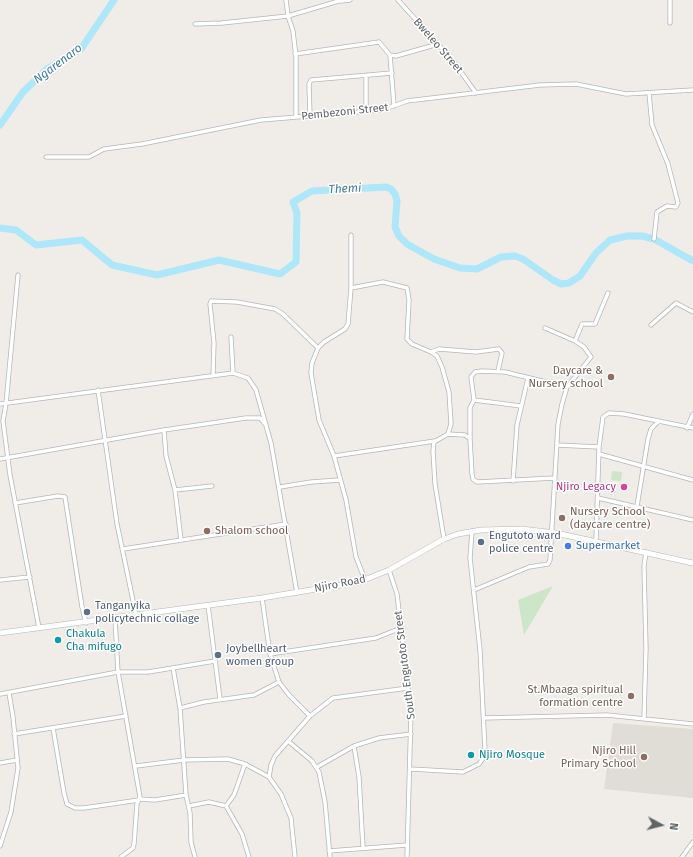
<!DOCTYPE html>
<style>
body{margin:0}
#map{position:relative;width:693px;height:857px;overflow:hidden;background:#f0ede8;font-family:"Fira Sans",sans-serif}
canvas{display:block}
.north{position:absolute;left:641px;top:805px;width:40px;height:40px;-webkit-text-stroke:3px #fff;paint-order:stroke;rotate:97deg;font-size:11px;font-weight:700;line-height:16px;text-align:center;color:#5f6467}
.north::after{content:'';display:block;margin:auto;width:14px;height:18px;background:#5f6467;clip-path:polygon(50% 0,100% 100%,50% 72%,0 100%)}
</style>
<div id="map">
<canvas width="693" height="857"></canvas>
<div class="north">N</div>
</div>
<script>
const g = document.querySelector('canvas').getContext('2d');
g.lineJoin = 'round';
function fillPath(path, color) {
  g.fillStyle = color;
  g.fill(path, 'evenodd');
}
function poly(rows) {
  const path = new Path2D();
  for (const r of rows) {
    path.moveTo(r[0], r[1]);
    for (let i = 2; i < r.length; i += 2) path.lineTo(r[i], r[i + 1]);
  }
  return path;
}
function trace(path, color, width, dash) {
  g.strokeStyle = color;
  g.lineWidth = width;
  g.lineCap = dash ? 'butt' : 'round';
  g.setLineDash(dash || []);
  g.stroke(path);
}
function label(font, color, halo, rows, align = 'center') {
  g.font = font + ' "Fira Sans",sans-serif';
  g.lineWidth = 3;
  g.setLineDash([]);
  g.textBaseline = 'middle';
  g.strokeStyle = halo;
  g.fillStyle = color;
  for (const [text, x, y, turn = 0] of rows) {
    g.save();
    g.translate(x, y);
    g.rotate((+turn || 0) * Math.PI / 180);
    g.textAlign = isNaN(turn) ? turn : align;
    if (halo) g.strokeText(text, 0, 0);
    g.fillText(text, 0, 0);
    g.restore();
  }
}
const education = poly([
 [613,723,693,729,693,798,604,789]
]);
const green = poly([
 [612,471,622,472,621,481,611,480],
 [553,586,524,635,518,600]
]);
const river = poly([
 [0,125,23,92,47,69,81,49,114,0],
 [0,228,16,230,36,245,82,240,112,265,157,275,219,260,280,274,296,262,297,213,293,202,312,191,386,187,391,189,395,194,397,201,395,227,399,236,407,244,434,259,460,268,477,269,501,257,515,256,523,259,553,280,561,284,569,283,580,276,596,253,610,240,627,236,642,236,654,239,693,261]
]);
const street = poly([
 [286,0,288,16,293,31,296,57,296,117],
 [398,0,453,61,476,93],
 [341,1,350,0],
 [670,23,670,0],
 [195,24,222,23,288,16,342,0],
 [295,54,379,42,390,55,396,56,438,44],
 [390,55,394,106],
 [366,75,366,111],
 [649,93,652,125,668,164,678,203,676,207,667,206,657,212,654,239],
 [310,115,309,84,311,80,392,73],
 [46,157,89,157,104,149,142,144,261,120,382,110,407,101,540,85,576,84,626,94,693,90],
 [351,235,351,288,348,324,345,329,324,342,318,348,312,363,311,373,319,420,334,456,346,500,356,557,365,580],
 [18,275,6,404,3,421,10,475,39,628],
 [351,288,383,282,407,288,409,300,407,339,412,344,431,352,437,356,442,367,449,392,451,424,448,434,434,442,433,451,435,484,444,539],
 [651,325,676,303,693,312],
 [231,337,233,373],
 [575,341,582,324,595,324,608,293],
 [431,352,439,349,476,352,499,349,502,353,498,371],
 [213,376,214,343,210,304,211,301,237,302,275,309,283,314,318,348],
 [98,390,117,524,136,615],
 [474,400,471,377,475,372,482,371,505,372,567,387],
 [0,404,233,373,248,378,256,390,271,443,297,593],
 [687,428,693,414],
 [164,430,166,456,175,490,181,540],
 [448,434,465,435,470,439,472,474,473,479,477,482,555,478],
 [470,439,470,408,474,400,521,406],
 [557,445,599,447],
 [599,454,693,480],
 [334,456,435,441],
 [0,459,164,430,246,418,260,418,265,424],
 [513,481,517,425,528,378],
 [280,487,311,482,340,480],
 [175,490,212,486],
 [598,498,693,520],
 [15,503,58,496,65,497,82,607,86,623],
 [637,506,648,439,651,429,658,422],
 [596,541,599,447,603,417,609,413,624,414,693,428],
 [123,549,286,524],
 [389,570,397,594,411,713,407,857],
 [0,580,30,577],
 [474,590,529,567,548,564,550,560,558,424,562,404,567,387,591,357,584,347,575,341,545,328],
 [262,598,270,654,279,682,289,695,310,716],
 [208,605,220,699],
 [115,619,118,672,140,797,137,804,134,844,133,848,121,857],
 [270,654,376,638,401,628],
 [173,668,180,708,186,795,190,813,191,842,195,857],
 [0,694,118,672,148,672,215,661],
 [180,708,204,702,254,695,279,682],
 [484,718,607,715,693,724],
 [644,718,646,648,644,566,646,552],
 [53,728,64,793,67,804,75,808,84,808,139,800],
 [14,734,126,716],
 [288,741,312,761,319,772,325,802,330,857],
 [354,746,359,777,363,848],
 [0,763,17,760],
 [136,766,184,760,228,759,245,764,269,777],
 [317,767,354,746,379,738,411,734],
 [410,769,463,772,479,764,484,757,485,750,480,650,470,558,472,531],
 [139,799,155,800,186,795],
 [189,806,209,802,226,806,242,834,249,857],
 [226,806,234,795,245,764],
 [0,846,11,812,18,768,13,717,9,693],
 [329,851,407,845],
 [295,857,291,818,281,794,269,777,271,765,275,756,310,716,333,698,408,688],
 [682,857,693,842]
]);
const secondary = poly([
 [0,633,262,598,359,582,389,570,444,539,458,534,481,530,521,529,556,533,693,563]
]);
const markers = [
 [611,377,4,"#8d6e63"],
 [624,487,4,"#d1479c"],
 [562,518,4,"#8d6e63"],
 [207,531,4,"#8d6e63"],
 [481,542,4,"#5c6f8a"],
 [568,546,4,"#3f7fe0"],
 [87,612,4,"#5c6f8a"],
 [58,640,4,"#0f9aa8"],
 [218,655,4,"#5c6f8a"],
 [631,696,4,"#8d6e63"],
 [471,755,4,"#0f9aa8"],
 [644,757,4,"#8d6e63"]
];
const streetNames = [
 ["Bweleo Street",438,46,49],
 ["Pembezoni Street",345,112,-6],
 ["Njiro Road",340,584,-11],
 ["South Engutoto Street",405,665,-97]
];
const educationNames = [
 ["Daycare &",603,371],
 ["Nursery school",603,384],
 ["Nursery School",570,512,"left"],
 ["(daycare centre)",570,525,"left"],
 ["Shalom school",215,531,"left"],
 ["St.Mbaaga spiritual",623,690],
 ["formation centre",623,703],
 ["Njiro Hill",636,751],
 ["Primary School",636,764]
];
const hotelNames = [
 ["Njiro Legacy",616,487]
];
const serviceNames = [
 ["Engutoto ward",489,536],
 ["police centre",489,549],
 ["Tanganyika",95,606],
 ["policytechnic collage",95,619],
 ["Joybellheart",226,649],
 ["women group",226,662]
];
const shopNames = [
 ["Supermarket",576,546]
];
const cultureNames = [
 ["Chakula",66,634],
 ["Cha mifugo",66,647],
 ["Njiro Mosque",479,755]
];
const waterNames = [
 ["Ngarenaro",58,64,-37],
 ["Themi",345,189,-3]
];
fillPath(education, '#e0ddd6');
fillPath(green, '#cce6c7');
trace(river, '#aee6fa', 7);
trace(street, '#b3b6b9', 5);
trace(secondary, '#b2b6b9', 6);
trace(street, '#fff', 3.5);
trace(secondary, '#fff', 5);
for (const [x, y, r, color] of markers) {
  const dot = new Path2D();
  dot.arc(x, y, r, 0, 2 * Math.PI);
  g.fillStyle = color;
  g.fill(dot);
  trace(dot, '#fff', 1.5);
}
label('11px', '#5f6467', '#fff', streetNames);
label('11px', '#785e54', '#fff', educationNames, 'right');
label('11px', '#b23c85', '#fff', hotelNames, 'right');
label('11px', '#4e5e75', '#fff', serviceNames, 'left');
label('11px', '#366cbe', '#fff', shopNames, 'left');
label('11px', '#0d838f', '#fff', cultureNames, 'left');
label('italic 12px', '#447d9b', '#fff', waterNames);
</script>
